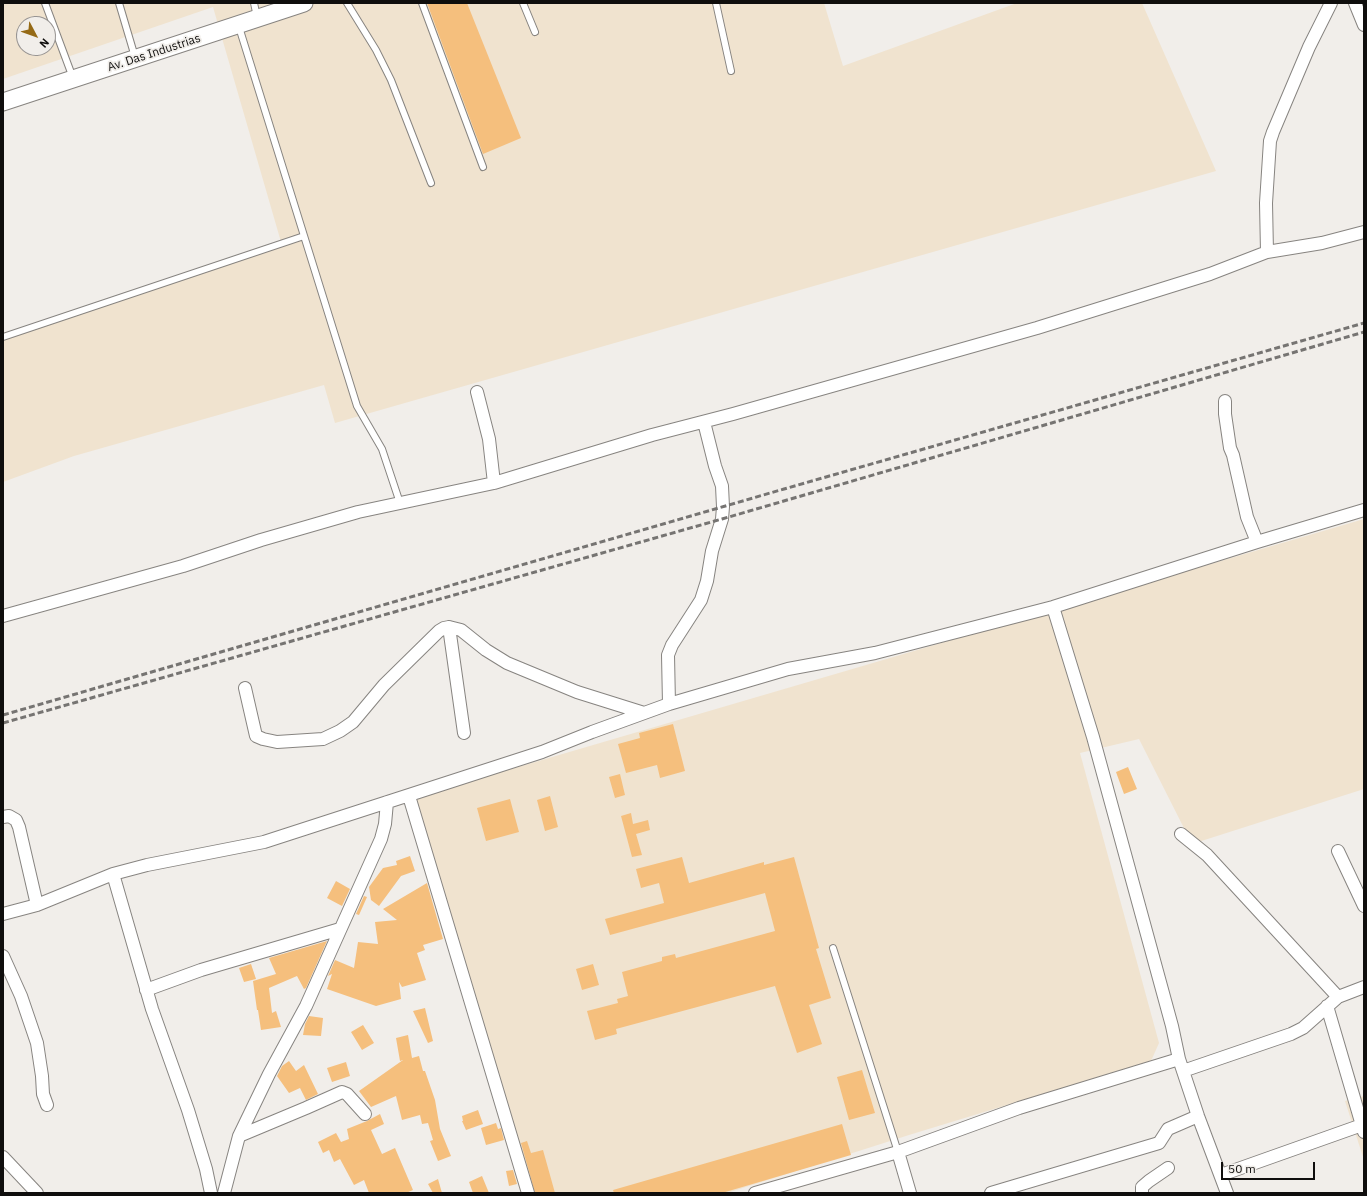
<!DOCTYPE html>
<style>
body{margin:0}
#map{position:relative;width:1367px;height:1196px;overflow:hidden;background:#f1eeea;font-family:"IBM Plex Sans",sans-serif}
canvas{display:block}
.frame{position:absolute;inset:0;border:4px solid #0f0e0d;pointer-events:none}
.north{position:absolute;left:16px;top:16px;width:40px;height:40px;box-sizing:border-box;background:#f1eeea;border:1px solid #979492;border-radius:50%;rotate:131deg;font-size:11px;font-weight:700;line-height:16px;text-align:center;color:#0f0e0d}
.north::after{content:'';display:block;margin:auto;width:14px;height:18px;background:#956a16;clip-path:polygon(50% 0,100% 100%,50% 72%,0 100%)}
.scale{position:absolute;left:1221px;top:1162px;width:94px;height:18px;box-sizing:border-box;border:2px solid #0f0e0d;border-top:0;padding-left:5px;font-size:12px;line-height:14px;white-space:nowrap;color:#0f0e0d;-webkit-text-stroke:3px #f1eeea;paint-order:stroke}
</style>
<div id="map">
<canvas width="1367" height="1196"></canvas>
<div class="frame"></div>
<div class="north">N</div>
<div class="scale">50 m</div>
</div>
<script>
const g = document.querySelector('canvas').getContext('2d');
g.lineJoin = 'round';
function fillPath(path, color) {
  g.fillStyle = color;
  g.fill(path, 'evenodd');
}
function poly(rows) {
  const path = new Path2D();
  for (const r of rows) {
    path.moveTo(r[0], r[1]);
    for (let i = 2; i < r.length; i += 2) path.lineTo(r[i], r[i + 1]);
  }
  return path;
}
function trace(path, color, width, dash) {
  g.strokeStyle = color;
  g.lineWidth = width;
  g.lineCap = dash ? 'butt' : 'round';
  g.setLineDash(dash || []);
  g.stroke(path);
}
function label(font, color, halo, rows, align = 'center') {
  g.font = font + ' "IBM Plex Sans",sans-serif';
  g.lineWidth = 3.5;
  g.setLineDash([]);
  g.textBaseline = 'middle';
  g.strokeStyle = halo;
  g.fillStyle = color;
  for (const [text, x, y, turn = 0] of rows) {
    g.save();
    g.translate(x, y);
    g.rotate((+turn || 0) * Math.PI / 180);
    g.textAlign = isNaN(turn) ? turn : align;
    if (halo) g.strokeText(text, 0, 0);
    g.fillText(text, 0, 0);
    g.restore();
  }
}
const industrial = poly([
 [3,3,824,3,843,66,1017,3,1142,3,1216,171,335,423,324,385,74,456,3,482,3,335,281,242,213,7,3,79],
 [24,24,48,24,48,48,24,48],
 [1364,519,1364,789,1192,844,1139,739,1080,753,1159,1043,1151,1061,909,1135,727,1193,524,1193,409,799],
 [1364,1096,1364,1160,1345,1101]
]);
const building = poly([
 [427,3,467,3,521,138,483,154],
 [673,724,685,771,660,778,657,765,626,773,618,744,640,738,639,733],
 [1128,767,1137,789,1124,794,1116,772],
 [620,774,625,795,615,798,609,777],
 [550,796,558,827,545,831,537,800],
 [510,799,519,832,486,841,477,808],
 [631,813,633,824,648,820,650,830,636,834,642,855,632,857,621,816],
 [410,856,415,871,401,876,379,906,371,900,369,887,383,868,397,865,396,861],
 [682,857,689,883,764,862,764,865,794,857,819,948,816,949,831,998,809,1005,822,1044,797,1053,775,986,616,1029,617,1034,595,1040,587,1011,618,1003,617,999,628,996,622,972,662,961,662,957,675,954,676,958,775,931,765,893,610,935,605,919,664,903,659,883,641,888,636,869],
 [336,881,350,889,342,906,327,898],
 [427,883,443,939,423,945,425,950,417,953,426,980,402,987,399,982,401,999,376,1006,327,989,332,974,328,976,335,960,354,968,358,942,378,944,375,922,397,920,383,909],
 [364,896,367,897,359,915,356,914],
 [327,941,306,988,304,989,297,976,269,988,272,1013,276,1011,281,1027,261,1030,258,1010,257,1010,253,981,276,974,269,958],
 [251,964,256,979,244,982,239,968],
 [593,964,599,985,582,990,576,969],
 [425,1008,433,1041,428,1043,413,1011],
 [309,1016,323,1018,321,1036,303,1035,305,1024],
 [363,1025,374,1043,362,1050,351,1032],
 [408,1035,412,1058,419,1056,423,1071,425,1071,435,1100,440,1129,451,1156,438,1161,430,1141,433,1140,428,1123,422,1124,420,1115,402,1120,396,1096,371,1107,359,1091,403,1060,400,1061,396,1038],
 [289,1061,296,1071,304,1065,318,1094,306,1100,300,1088,289,1093,277,1076,282,1066],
 [346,1062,350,1076,332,1082,327,1068],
 [862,1070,875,1113,849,1120,837,1077],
 [478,1110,483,1124,466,1130,462,1121,463,1121,462,1116],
 [380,1114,384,1124,371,1130,382,1154,395,1148,413,1190,406,1193,369,1193,364,1180,354,1185,340,1159,334,1162,329,1150,323,1153,318,1142,336,1133,341,1142,349,1139,347,1129,367,1121],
 [496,1123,498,1129,501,1128,504,1140,486,1145,481,1128],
 [842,1124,851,1155,722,1193,614,1193,613,1190],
 [527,1141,531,1153,543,1150,555,1193,535,1193,521,1143],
 [513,1170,517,1184,509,1186,506,1171],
 [482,1176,489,1193,473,1193,469,1182],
 [438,1179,442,1193,433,1193,428,1184]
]);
const service = poly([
 [45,3,73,78],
 [119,3,135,57],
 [254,3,257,17],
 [347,3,376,50,391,80,431,183],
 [422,3,483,167],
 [523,3,535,32],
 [716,3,731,71],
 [239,27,357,406,382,449,400,503],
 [3,337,304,236],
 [833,948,898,1152]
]);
const minor = poly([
 [1355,3,1364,25],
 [1267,252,1266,203,1270,141,1273,132,1309,47,1331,3],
 [477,392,489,439,494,483],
 [1225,401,1225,414,1230,448,1233,455,1247,517,1257,542],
 [1053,607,1093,737,1172,1026,1179,1059,1198,1116,1227,1193],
 [3,616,183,566,261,540,358,512,494,483,652,435,733,414,1037,328,1210,274,1267,252,1322,243,1364,232],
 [449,627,464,733],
 [245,688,256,736,263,739,277,742,323,739,340,731,353,722,384,685,439,631,444,628,449,627,461,630,486,650,507,663,577,692,644,713],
 [669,704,668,655,672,645,701,600,707,581,712,551,722,519,723,507,722,486,715,466,704,422],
 [409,796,528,1193],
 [3,817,9,816,16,820,19,827,37,905],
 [1181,834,1207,855,1338,997],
 [1338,851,1364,906],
 [113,874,152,1009,188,1110,206,1169,211,1193],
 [3,914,37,905,113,874,147,865,264,842,542,752,592,732,669,704,788,669,875,653,1053,607,1257,542,1364,510],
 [3,956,21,996,37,1043,42,1076,43,1094,47,1105],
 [146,990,201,970,340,929],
 [1327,1006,1364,1132],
 [1183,1071,1291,1034,1303,1028,1338,997,1364,987],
 [239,1136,306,1108,342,1092,347,1094,365,1114],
 [898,1152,910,1193],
 [3,1157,37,1193],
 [1221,1175,1362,1125],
 [224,1193,239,1136,269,1074,306,1006,381,839,385,824,387,802],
 [755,1193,898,1152,1019,1108,1179,1059],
 [991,1193,1159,1143,1168,1129,1198,1116],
 [1142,1193,1142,1187,1149,1181,1168,1168]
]);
const secondary = poly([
 [3,102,304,3]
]);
const rail = poly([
 [3,715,784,489,1364,323],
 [3,723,722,519,1364,332]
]);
const streetNames = [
 ["Av. Das Industrias",154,53,-18]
];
fillPath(industrial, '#f0e3cf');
fillPath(building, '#f5bf7d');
trace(service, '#878480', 8);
trace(minor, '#878480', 14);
trace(secondary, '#878480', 19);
trace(service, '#fff', 6);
trace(minor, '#fff', 12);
trace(secondary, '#fff', 17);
trace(rail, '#767472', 3, [6, 3]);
label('12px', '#0f0e0d', '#f1eeea', streetNames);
</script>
